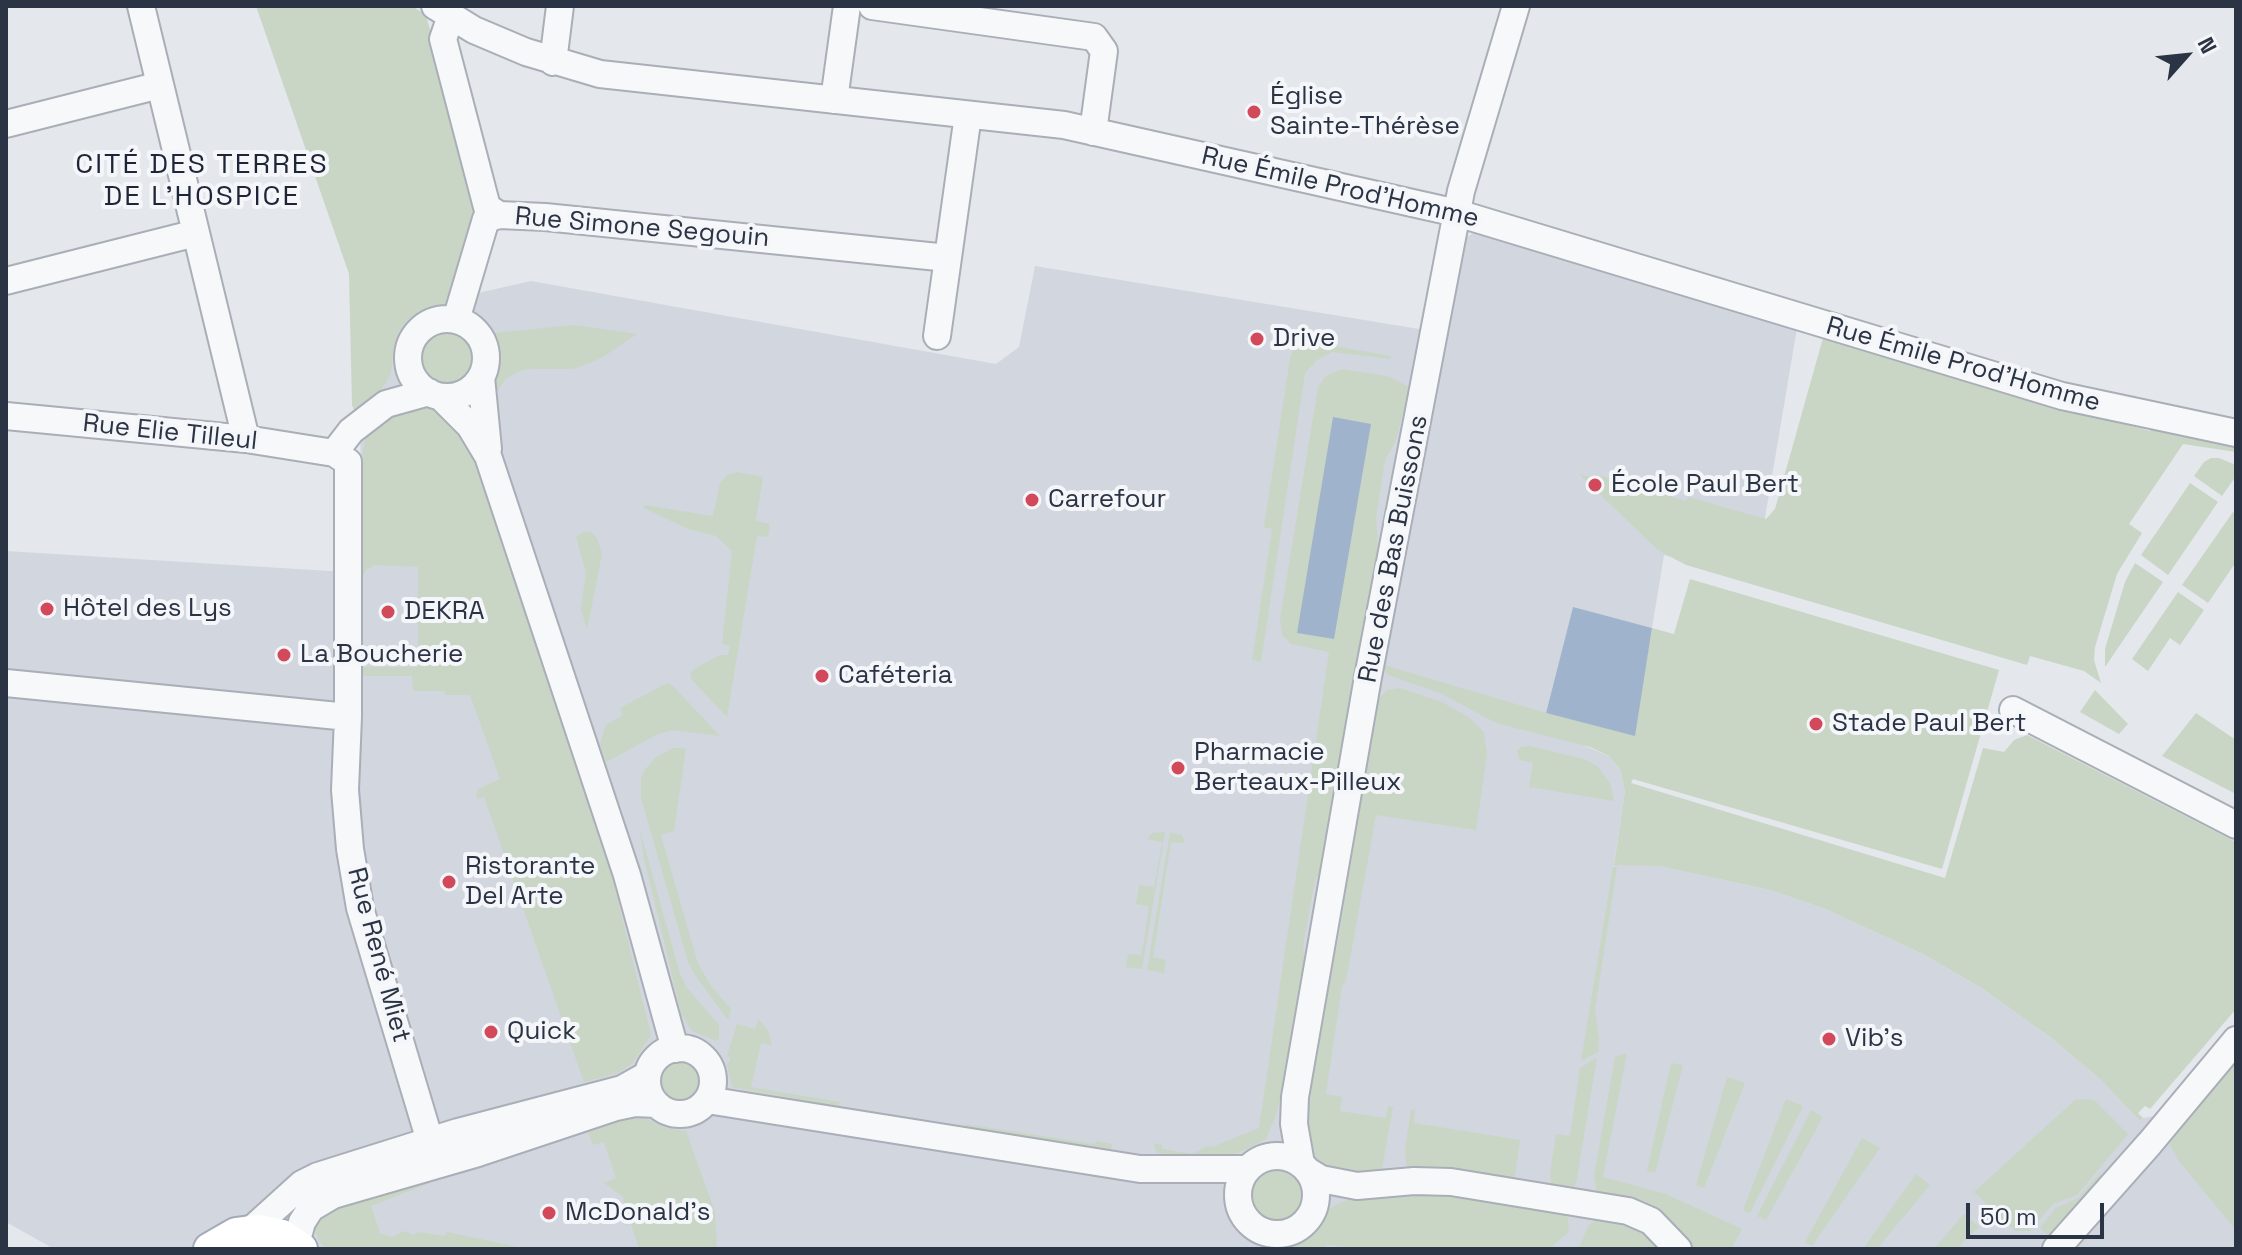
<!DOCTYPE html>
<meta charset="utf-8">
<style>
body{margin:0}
#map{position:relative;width:2242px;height:1255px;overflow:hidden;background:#e4e7ec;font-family:"Space Grotesk",sans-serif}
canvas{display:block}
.frame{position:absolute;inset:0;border:8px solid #2b3445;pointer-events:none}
.north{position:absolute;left:2146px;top:16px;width:80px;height:80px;-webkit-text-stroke:6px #f4f6f9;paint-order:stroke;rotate:63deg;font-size:22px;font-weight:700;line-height:32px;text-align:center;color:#2b3445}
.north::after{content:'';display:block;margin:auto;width:28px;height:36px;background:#2b3445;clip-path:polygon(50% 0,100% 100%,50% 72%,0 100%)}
.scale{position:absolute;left:1966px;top:1203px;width:138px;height:36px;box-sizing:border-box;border:4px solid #2b3445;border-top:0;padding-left:10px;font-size:24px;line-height:28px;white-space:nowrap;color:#2b3445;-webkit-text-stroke:6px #f4f6f9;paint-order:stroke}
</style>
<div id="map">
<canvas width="2242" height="1255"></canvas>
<div class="frame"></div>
<div class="north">N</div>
<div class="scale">50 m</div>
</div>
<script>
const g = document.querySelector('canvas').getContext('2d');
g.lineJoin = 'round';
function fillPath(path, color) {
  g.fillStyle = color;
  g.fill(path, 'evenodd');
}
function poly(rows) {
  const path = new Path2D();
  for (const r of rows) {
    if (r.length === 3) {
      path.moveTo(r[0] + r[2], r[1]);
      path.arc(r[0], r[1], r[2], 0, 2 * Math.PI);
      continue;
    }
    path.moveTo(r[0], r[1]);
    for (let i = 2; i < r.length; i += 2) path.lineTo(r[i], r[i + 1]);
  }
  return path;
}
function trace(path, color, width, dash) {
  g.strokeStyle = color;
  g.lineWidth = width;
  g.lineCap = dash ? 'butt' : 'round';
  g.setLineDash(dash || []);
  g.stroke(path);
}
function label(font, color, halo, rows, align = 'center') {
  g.font = font + ' "Space Grotesk",sans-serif';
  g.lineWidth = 8;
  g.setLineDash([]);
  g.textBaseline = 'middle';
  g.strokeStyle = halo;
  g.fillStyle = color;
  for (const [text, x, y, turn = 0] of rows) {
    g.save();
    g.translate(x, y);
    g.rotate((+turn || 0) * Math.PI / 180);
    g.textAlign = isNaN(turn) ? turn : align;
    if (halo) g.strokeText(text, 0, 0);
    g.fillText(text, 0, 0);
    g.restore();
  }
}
const built = poly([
 [1476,231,1797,328,1755,577,1664,555,1652,628,1573,608,1546,713,1578,743,1609,756,1620,769,1625,791,1614,864,1658,866,1770,890,1825,909,1923,954,1983,989,2050,1037,2101,1080,2140,1121,2143,1118,2236,1102,2236,1249,54,1249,6,1222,6,551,362,573,359,320,531,281,996,364,1019,347,1035,266,1425,330,1363,661,1384,665,1467,237]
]);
const green = poly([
 [256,6,412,6,426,15,478,205,454,302,429,307,408,319,399,331,394,345,391,373,386,383,377,394,354,410,352,405,349,274],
 [574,325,637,334,603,357,582,366,573,369,531,369,519,371,506,379,494,395,490,383,498,359,494,333],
 [447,358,27],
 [1823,338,2035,401,2150,431,2152,426,2236,438,2236,452,2183,444,2129,524,2142,533,2117,574,2095,647,2094,660,2101,683,2084,671,2030,656,2027,665,1686,565,1658,550,1579,474,1598,479,1601,476,1686,501,1688,497,1766,519,1775,509],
 [1310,342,1391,356,1390,359,1332,352,1317,360,1305,373,1261,662,1252,660,1272,529,1264,527,1290,359,1294,347],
 [1342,369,1387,376,1409,387,1396,441,1385,460,1376,518,1378,545,1324,861,1315,881,1303,946,1306,969,1295,1036,1276,1115,1266,1139,1226,1159,1158,1153,1155,1150,1154,1143,1162,1145,1162,1149,1192,1154,1207,1146,1212,1147,1259,1128,1329,652,1291,644,1282,635,1280,619,1318,387,1326,376],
 [419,406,437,411,464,431,613,880,651,1035,633,1063,618,1073,584,1082,484,797,477,799,476,795,478,789,500,779,470,695,445,695,445,691,413,691,412,676,359,676,360,667,418,667,418,567,374,565,366,570,362,578,363,451,366,436,389,416],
 [2211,458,2219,458,2236,465,2236,476,2222,496,2194,476,2204,462],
 [737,472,763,477,756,521,770,524,768,537,757,536,727,717,692,680,690,674,694,669,720,655,728,655,730,646,722,644,732,551,716,536,688,529,644,508,644,505,713,516,720,483,727,475],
 [2190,483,2218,502,2168,575,2141,555],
 [2233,512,2236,514,2236,562,2208,603,2182,585],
 [584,532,590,532,597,538,602,554,587,630,581,609,586,572,576,537],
 [2135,563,2163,582,2105,667,2105,649,2125,582],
 [1690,579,1999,670,1942,869,1633,779,1631,783,1945,878,1983,748,2004,752,2014,740,2027,735,2236,842,2236,1009,2150,1109,2145,1106,2138,1113,2143,1118,2140,1121,2101,1080,2050,1037,1983,989,1923,954,1825,909,1770,890,1658,866,1614,865,1625,791,1620,769,1609,756,1590,747,1496,723,1440,693,1388,675,1385,670,1384,665,1546,713,1634,735,1652,628,1674,634],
 [2178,592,2204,610,2180,645,2170,638,2148,671,2132,659],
 [667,683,672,685,720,736,672,730,658,734,606,762,600,744,606,725,623,715,620,708],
 [1400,688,1442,702,1470,718,1484,732,1487,754,1476,830,1376,815,1346,981,1342,986,1326,1094,1342,1097,1340,1111,1386,1118,1388,1106,1393,1107,1381,1174,1340,1176,1311,1158,1302,1133,1327,972,1337,948,1346,893,1344,869,1376,701,1387,690],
 [2095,690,2128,724,2119,734,2080,712],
 [2196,713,2236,740,2236,794,2162,756],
 [1529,746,1584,759,1597,766,1610,783,1614,801,1529,787,1533,763,1520,760,1517,751,1521,747],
 [673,748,686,748,674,831,661,835,698,964,711,986,731,1009,728,1020,697,978,688,962,641,798,641,779,644,771,655,758],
 [640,830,680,974,688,989,719,1025,719,1038,716,1041,692,1031,681,1013,644,858],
 [1165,832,1142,969,1126,967,1128,954,1141,955,1144,941,1149,906,1136,904,1139,885,1154,887,1159,860,1162,842,1147,839,1152,833],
 [1170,832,1182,835,1185,843,1171,842,1153,957,1166,960,1164,973,1147,970],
 [1613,867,1617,867,1595,1009,1599,1039,1598,1052,1581,1061],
 [758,1019,768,1030,772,1045,761,1043,751,1087,840,1102,839,1107,732,1087,727,1065,731,1058,727,1056,737,1024,755,1029],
 [1627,1053,1603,1177,1666,1194,1742,1229,1731,1249,1691,1249,1681,1235,1597,1193,1594,1176,1615,1057],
 [2236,1056,2236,1230,2178,1160,2169,1142,2169,1137],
 [1597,1057,1576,1184,1571,1190,1552,1187,1550,1174,1556,1134,1570,1136,1580,1068],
 [680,1081,20],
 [1671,1063,1683,1065,1655,1173,1647,1171],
 [1727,1077,1745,1083,1704,1188,1696,1185],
 [1786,1099,1803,1106,1750,1213,1743,1210],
 [2076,1099,2094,1100,2128,1134,2077,1195,2053,1204,2030,1231,2016,1231,1974,1192],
 [1411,1109,1415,1110,1414,1123,1520,1140,1514,1182,1407,1171,1405,1150],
 [1811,1110,1823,1117,1766,1220,1757,1216],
 [639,1115,663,1127,686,1131,715,1212,717,1249,639,1249,631,1224,625,1226,626,1209,623,1197,604,1183,616,1178,604,1142,593,1145,588,1132],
 [965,1124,1095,1144,1096,1141,1112,1144,1111,1153,967,1131],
 [1862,1138,1880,1148,1812,1246,1805,1242],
 [1276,1195,28],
 [2102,1171,2096,1192,2052,1239,2040,1228,2056,1208,2078,1198],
 [1916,1174,1930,1185,1877,1249,1863,1249],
 [427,1180,430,1183,371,1206,380,1233,392,1237,405,1231,413,1235,419,1232,445,1236,447,1232,527,1249,325,1249,319,1241,315,1230,317,1220,331,1208],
 [1432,1189,1563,1211,1568,1218,1569,1232,1549,1249,1367,1249,1326,1245,1325,1249,1285,1249,1303,1237,1329,1209,1339,1203,1363,1195],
 [1964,1214,1979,1227,1956,1249,1934,1249],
 [1599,1218,1631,1222,1667,1249,1578,1249,1589,1225]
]);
const water = poly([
 [1333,417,1371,424,1334,639,1297,633],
 [1573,607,1652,628,1635,736,1546,713]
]);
const minor = poly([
 [141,6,246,439],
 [435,6,474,30,526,52,600,74,1064,125,1457,213,2062,396,2236,433],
 [872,6,1094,37,1104,51,1093,132],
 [451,16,443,39,487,207,499,215,545,217,948,258],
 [553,62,560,6],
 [834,100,847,6],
 [6,124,160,85],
 [6,281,196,233],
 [447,358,39],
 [456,320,486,219,499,215],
 [937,336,968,115],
 [481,377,488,449],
 [441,397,470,426,488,456,627,875,675,1049],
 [6,416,246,439,334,453,348,462,348,717,345,790,350,849,360,908,430,1141],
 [334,453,351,431,386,404,429,392],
 [6,683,348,717],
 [2013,710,2236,825],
 [680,1081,33],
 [707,1100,1140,1169,1247,1169],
 [1277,1195,39],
 [1301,1164,1294,1124,1295,1097,1368,677,1461,191,1516,6],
 [1308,1171,1321,1179,1357,1186,1414,1181,1451,1182,1628,1211,1651,1221,1678,1249],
 [250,1231,302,1184,318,1176,458,1132,622,1089,647,1075],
 [296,1244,302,1222,311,1208,333,1195,478,1153,616,1107,635,1103,656,1104],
 [2056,1249,2150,1143,2236,1040]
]);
const major = poly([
 [210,1249,236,1234,258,1231,282,1236,301,1249]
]);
const markers = [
 [1254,112,8,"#d1495b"],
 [1257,339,8,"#d1495b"],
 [1595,485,8,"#d1495b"],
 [1032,500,8,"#d1495b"],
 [47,609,8,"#d1495b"],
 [388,612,8,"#d1495b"],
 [284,655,8,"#d1495b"],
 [822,676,8,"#d1495b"],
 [1816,724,8,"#d1495b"],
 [1178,768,8,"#d1495b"],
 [449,882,8,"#d1495b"],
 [491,1032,8,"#d1495b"],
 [1829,1039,8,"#d1495b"],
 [549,1213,8,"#d1495b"]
];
const poiNames = [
 ["Église",1270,97],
 ["Sainte-Thérèse",1270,127],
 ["Drive",1273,339],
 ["École Paul Bert",1611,485],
 ["Carrefour",1048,500],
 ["Hôtel des Lys",63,609],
 ["DEKRA",404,612],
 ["La Boucherie",300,655],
 ["Caféteria",838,676],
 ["Stade Paul Bert",1832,724],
 ["Pharmacie",1194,753],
 ["Berteaux-Pilleux",1194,783],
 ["Ristorante",465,867],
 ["Del Arte",465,897],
 ["Quick",507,1032],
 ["Vib's",1845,1039],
 ["McDonald's",565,1213]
];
const streetNames = [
 ["Rue Émile Prod'Homme",1340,188,13],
 ["Rue Simone Segouin",642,228,5],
 ["Rue Émile Prod'Homme",1963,365,16],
 ["Rue Elie Tilleul",170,433,6],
 ["Rue des Bas Buissons",1394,549,-79],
 ["Rue René Miet",378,955,75]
];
const neighbourhoodNames = [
 ["CITÉ DES TERRES",202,165],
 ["DE L'HOSPICE",202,197]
];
fillPath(built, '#d2d6de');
fillPath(green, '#c9d6c5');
fillPath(water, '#9fb4cc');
trace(minor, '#a9aeb7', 30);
trace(major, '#a3abb8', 36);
trace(minor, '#f7f8fa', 26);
trace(major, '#fff', 32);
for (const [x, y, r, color] of markers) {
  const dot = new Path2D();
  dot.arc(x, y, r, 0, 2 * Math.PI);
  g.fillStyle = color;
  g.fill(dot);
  trace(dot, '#f4f6f9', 3);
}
label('26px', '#2b3445', '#f4f6f9', poiNames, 'left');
label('26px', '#2b3445', '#f4f6f9', streetNames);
g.letterSpacing = '2px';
label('28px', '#1d2536', '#f4f6f9', neighbourhoodNames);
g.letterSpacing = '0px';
</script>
